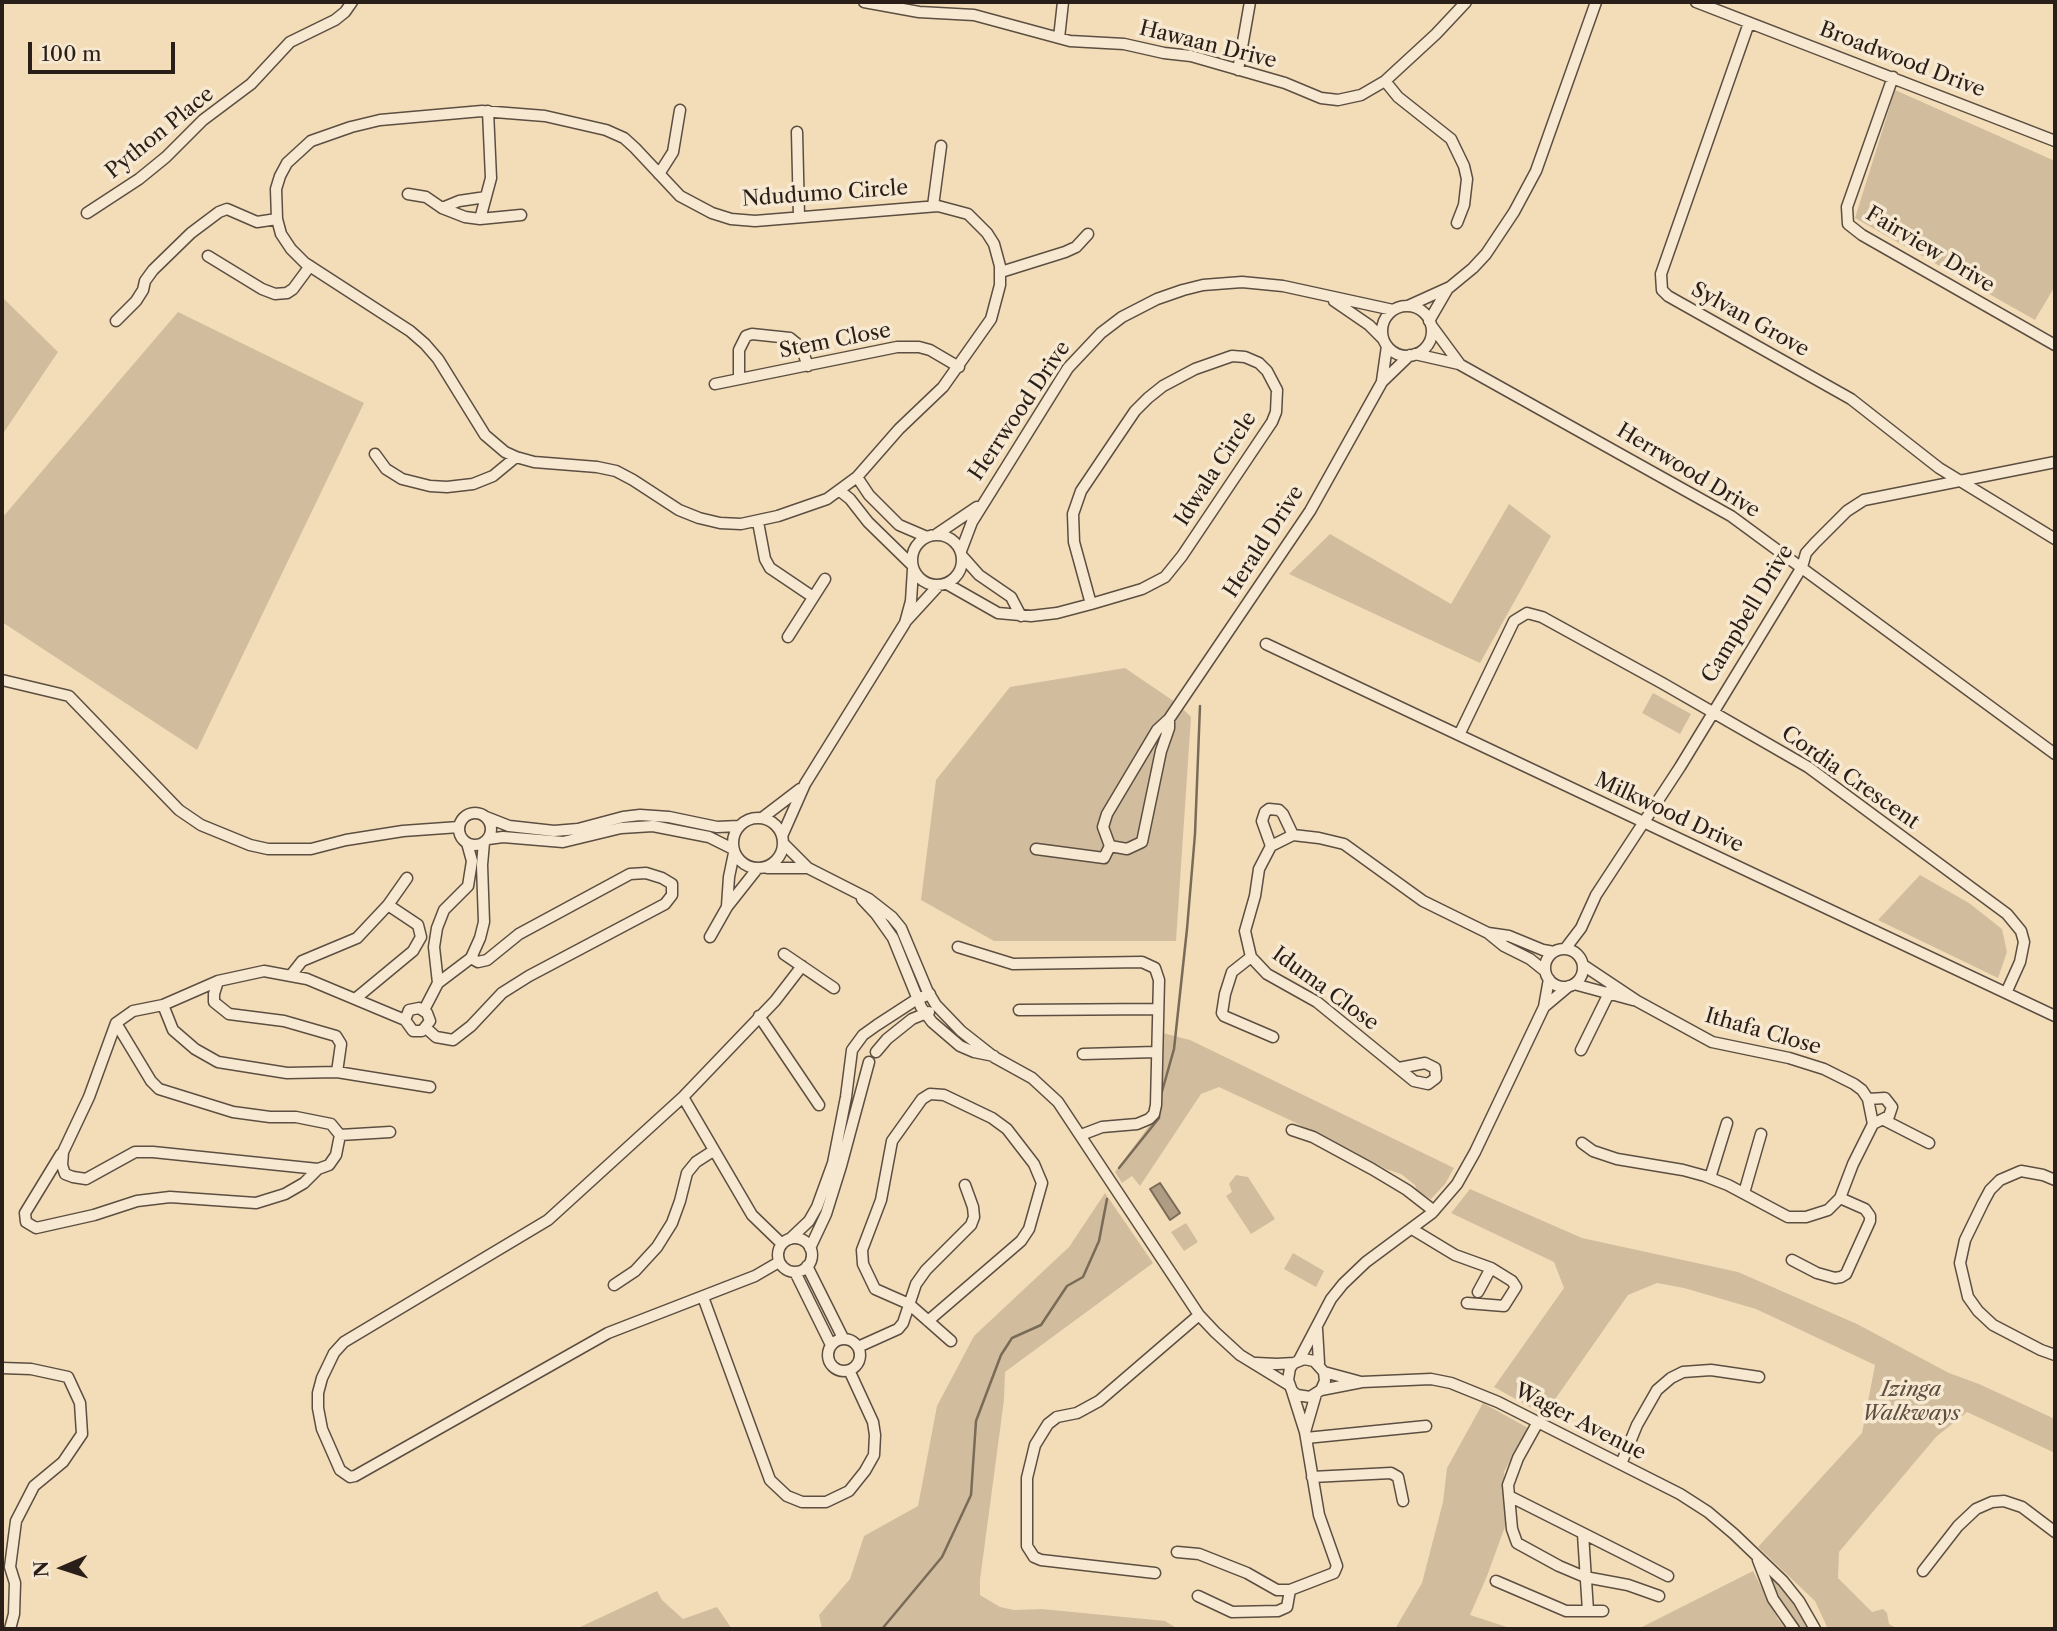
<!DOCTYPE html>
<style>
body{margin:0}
#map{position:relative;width:2057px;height:1631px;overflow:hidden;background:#f3ddb8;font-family:"Libre Caslon Text",serif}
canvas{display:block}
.frame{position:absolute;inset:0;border:4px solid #2a1e19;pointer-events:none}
.north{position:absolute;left:28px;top:1533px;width:70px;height:70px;-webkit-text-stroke:5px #f7e9d1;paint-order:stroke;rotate:267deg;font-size:19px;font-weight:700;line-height:28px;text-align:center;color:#2a1e19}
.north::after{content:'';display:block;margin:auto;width:24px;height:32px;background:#2a1e19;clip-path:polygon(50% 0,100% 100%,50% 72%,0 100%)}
.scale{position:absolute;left:28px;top:42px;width:147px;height:32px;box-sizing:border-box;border:4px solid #2a1e19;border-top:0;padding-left:9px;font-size:21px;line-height:24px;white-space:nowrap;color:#2a1e19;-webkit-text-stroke:5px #f7e9d1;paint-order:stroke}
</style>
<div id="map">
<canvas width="2057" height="1631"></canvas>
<div class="frame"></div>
<div class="north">N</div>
<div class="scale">100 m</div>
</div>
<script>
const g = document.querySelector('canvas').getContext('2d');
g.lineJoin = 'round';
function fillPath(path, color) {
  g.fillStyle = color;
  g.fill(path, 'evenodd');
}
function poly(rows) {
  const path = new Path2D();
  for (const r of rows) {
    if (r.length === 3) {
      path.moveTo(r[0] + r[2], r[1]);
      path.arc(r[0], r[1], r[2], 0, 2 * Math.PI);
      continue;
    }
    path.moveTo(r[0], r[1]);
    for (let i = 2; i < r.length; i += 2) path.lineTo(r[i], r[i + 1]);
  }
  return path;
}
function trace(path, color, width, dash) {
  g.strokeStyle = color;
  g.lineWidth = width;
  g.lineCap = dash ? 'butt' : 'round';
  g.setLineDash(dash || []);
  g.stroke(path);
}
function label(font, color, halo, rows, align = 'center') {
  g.font = font + ' "Libre Caslon Text",serif';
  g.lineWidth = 7;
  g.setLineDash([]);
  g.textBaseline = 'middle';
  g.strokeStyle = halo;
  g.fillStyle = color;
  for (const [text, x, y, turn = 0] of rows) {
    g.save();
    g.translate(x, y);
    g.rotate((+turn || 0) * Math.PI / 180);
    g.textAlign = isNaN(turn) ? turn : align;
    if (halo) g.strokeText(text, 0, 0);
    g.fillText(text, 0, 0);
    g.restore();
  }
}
const green = poly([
 [1895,90,2055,161,2055,286,2035,320,1855,218],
 [2,297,58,352,2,435],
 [178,312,364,403,197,750,2,622,2,518],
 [1509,504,1551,536,1480,663,1289,574,1330,534,1451,604],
 [1125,668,1178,704,1191,717,1176,941,994,941,921,900,936,780,1010,687],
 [1653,693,1691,714,1680,734,1642,713],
 [1920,875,1969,903,2002,929,2007,952,1998,978,1878,920],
 [1159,1032,1190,1040,1454,1168,1445,1184,1431,1199,1417,1191,1415,1185,1401,1174,1386,1169,1292,1121,1219,1087,1201,1094,1140,1186,1132,1176,1122,1183,1115,1172,1152,1122],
 [1236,1175,1248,1177,1275,1219,1251,1234,1226,1196,1232,1192,1229,1184],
 [1470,1189,1582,1238,1738,1272,1857,1324,1949,1373,1979,1384,2055,1419,2055,1453,1967,1412,1936,1437,1839,1552,1838,1578,1872,1612,1883,1609,1887,1613,1889,1624,1898,1629,1828,1629,1815,1601,1758,1547,1862,1433,1875,1365,1756,1309,1684,1288,1657,1283,1628,1295,1544,1415,1494,1387,1564,1288,1554,1262,1451,1213],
 [1105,1193,1153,1263,1005,1372,1004,1400,980,1580,980,1595,1000,1607,1014,1610,1042,1609,1165,1621,1178,1629,822,1629,819,1615,850,1579,864,1536,918,1506,937,1406,974,1336,1069,1247],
 [1186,1223,1198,1242,1184,1251,1171,1232],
 [1293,1253,1324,1271,1316,1287,1284,1269],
 [1483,1403,1528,1428,1504,1472,1506,1524,1487,1576,1470,1615,1513,1629,1395,1629,1422,1583,1443,1502,1447,1468],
 [1753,1571,1778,1619,1787,1629,1638,1629],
 [1771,1576,1789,1593,1811,1629,1798,1629,1779,1602,1769,1578],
 [657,1591,662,1600,683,1619,717,1607,732,1629,576,1629]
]);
const water = poly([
 [1160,1183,1180,1213,1170,1220,1150,1189,1160,1183]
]);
const stream = poly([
 [1161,1095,1174,1049,1187,929,1195,834,1200,706],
 [1119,1168,1159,1118,1159,1112],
 [882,1629,942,1557,971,1495,976,1421,1001,1355,1012,1338,1041,1325,1067,1286,1083,1277,1099,1241,1107,1199]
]);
const minor = poly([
 [864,2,919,12,974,15,1070,41,1124,44,1164,53,1191,56,1285,83,1321,98,1338,100,1361,95,1385,81,1436,34,1466,2],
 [1696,2,2055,141],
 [1749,23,1661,274,1662,290,1668,296,1851,399,1939,468,2055,539],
 [1059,38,1063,2],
 [1238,70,1250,2],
 [1893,77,1847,207,1848,224,1862,235,2055,345],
 [1385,81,1398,97,1451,139,1464,166,1467,179,1464,205,1457,223],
 [482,111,545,116,606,130,624,138,635,148,680,196,712,213,731,219,755,221,938,206,968,214,987,233,994,244,1000,266,1000,285,991,319,943,387,899,429,857,477,827,499,778,516,741,524,720,523,699,518,679,510,633,480,616,471,597,467,534,462,516,457,505,452,485,435,438,359,425,344,410,331,305,263,291,249,281,234,277,219,276,189,280,176,287,163,311,141,351,127,380,120,482,111],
 [797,132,799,217],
 [659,174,673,152,680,110],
 [408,194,426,197,442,208,465,217,480,219,521,215],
 [933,206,941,146],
 [442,208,459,201,486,197],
 [87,213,139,179,166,157,203,120,251,84,290,42,335,20,345,12,352,2],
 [480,219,491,178,488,111],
 [208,256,262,289,275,294,287,293,293,289,310,266],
 [1001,272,1065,252,1076,247,1088,234],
 [1334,301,1369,325,1383,339],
 [1408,306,1450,287,1473,268,1486,254,1514,212,1536,171,1596,2],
 [1407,331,25],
 [116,321,136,301,143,290,145,281,153,270,191,233,219,212,227,209,257,222,277,219],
 [1429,321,1447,290],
 [1431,325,1459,363],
 [1415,354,1459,364,1731,516,2055,754],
 [739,379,739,350,746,336,752,334,790,338,801,347,808,366],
 [1382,381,1387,346],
 [715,384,897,347,919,347,930,350,959,367],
 [375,454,386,469,402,479,430,486,447,487,473,484,493,476,516,457],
 [857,477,869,495,899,525,927,537],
 [840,491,850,499,868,522,912,565],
 [758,522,765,559,770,568,813,597],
 [937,534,977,507],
 [937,560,25],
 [961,551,972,522,1068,368,1101,333,1122,317,1157,299,1183,290,1203,285,1242,282,1283,286,1393,310],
 [963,557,979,575,1011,597,1021,616],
 [947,584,998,613,1031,616,1057,613,1091,604,1142,589,1165,577,1182,556,1272,422,1276,412,1277,390,1267,371,1259,363,1245,357,1232,356,1195,369,1163,386,1148,398,1135,411,1116,439,1081,491,1073,514,1074,542,1091,604],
 [906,621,939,585],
 [788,637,825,579],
 [1266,644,2055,1016],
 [2,680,69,696,179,810,201,825,250,845,268,849,311,849,346,840,403,831,459,827],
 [1169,719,1169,728,1161,751,1142,842,1127,849,1110,846,1103,827,1107,814,1157,730,1169,719,1310,511,1382,382,1410,355],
 [1459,735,1514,621,1527,613,1542,617,1662,683,1808,767,2007,914,2021,931,2024,942,2020,962,2006,993],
 [475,829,16],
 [486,817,509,826,554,831,578,829,623,817,640,815,669,817,717,827,739,826],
 [758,843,25],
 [762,818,800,789],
 [782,836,805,784,905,623,911,601,913,569],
 [488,839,503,837,563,842,621,828,653,826,709,837,733,849],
 [783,843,808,868,869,899,892,917,901,928,927,990,936,1005,961,1031,994,1057,1032,1078,1058,1102,1199,1315,1215,1332,1240,1355,1289,1385],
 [1271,846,1262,821,1265,812,1269,809,1279,810,1283,814,1293,835],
 [1036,849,1104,858,1110,846],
 [767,868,808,868],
 [862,899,876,914,893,938,921,1007,932,1022,960,1046,974,1052,994,1056],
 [388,905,407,878],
 [727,906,729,877,734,853],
 [1488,933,1509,936,1543,950,1554,952],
 [710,937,727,907,757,869],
 [958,947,1013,964,1142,962,1155,968,1159,980,1156,1105,1154,1114,1149,1119,1137,1124,1102,1127,1081,1135],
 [1565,949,1581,928,1596,895,1680,767,1802,567,1806,553,1815,543,1847,511,1864,500,2055,462],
 [1564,968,19],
 [784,954,834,988],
 [1251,957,1232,972,1225,994,1222,1013,1224,1016,1273,1037],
 [291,975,302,961,357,938,388,905,418,925,421,937,413,951,355,999],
 [218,981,214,994,214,1002,229,1014,284,1021,336,1036,341,1044,337,1072],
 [438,983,434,947,437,928,444,910,468,886,472,861,467,843],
 [1574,984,1633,1000],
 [163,1005,173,1030,195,1049,218,1062,287,1073,337,1072,430,1087],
 [1544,1007,1569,986],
 [424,1010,438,983,471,958,480,938,484,922,482,865,484,842],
 [1019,1010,1158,1009],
 [759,1016,819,1105],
 [116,1023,151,1081,159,1089,233,1112,270,1117,296,1117,331,1124,340,1135,336,1155,329,1165,318,1169,153,1152,135,1152,86,1179,73,1177,65,1174,62,1165,63,1152,89,1097,116,1023,133,1011,163,1005,218,981,264,971,307,979,405,1020,413,1031,422,1031,430,1021,427,1013,419,1008,409,1010,405,1020],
 [426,1028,436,1037,453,1040,471,1026,502,993,529,976,665,904,672,895,672,884,662,878,646,873,630,874,519,934,487,960,478,962,471,958],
 [1581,1050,1613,985],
 [876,1052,887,1039,912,1019,929,1012],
 [1083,1054,1156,1052],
 [1399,1068,1425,1063,1435,1068,1436,1078,1428,1084,1414,1081,1317,1002,1267,974,1251,957,1245,931,1255,896,1259,869,1271,846,1293,835,1319,838,1344,844,1423,901,1488,933,1504,946,1530,959,1545,971],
 [683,1097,752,1215,782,1244],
 [1868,1099,1885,1098,1892,1107,1889,1116,1873,1124],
 [1884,1120,1929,1143],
 [1292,1130,1313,1137,1372,1169,1407,1190,1434,1211],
 [340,1135,390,1132],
 [1582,1143,1593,1151,1617,1159,1683,1170,1705,1176,1728,1185,1788,1217,1806,1217,1828,1210,1840,1198,1853,1164,1873,1124,1868,1099,1862,1090,1854,1084,1824,1069,1789,1058,1712,1042,1637,1001,1583,965],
 [61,1154,25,1213,26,1222,36,1228,94,1215,137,1201,170,1197,256,1203,285,1194,304,1183,318,1169],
 [1710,1178,1727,1123],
 [2055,1180,2043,1175,2021,1171,2000,1180,1990,1190,1983,1203,1965,1240,1960,1263,1968,1297,1978,1311,1993,1325,2041,1350,2055,1355],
 [1744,1193,1761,1134],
 [1412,1229,1455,1255,1491,1268,1512,1281,1516,1287,1504,1306,1467,1303],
 [795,1255,17],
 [790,1239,809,1221,817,1207,833,1163,846,1097,852,1050,863,1035,877,1025,917,999,930,994],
 [810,1248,826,1214,841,1166,869,1062],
 [1792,1260,1817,1273,1835,1278,1841,1277,1846,1274,1870,1221,1870,1216,1865,1209,1840,1198],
 [779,1262,755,1276,608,1333,355,1476,350,1477,340,1470,322,1429,318,1408,318,1393,322,1378,334,1353,344,1342,548,1220,683,1097,775,1001,802,966],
 [807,1266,843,1338],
 [795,1272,831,1345],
 [614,1285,635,1271,657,1247,672,1223,680,1201,687,1173,696,1162,713,1151],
 [1478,1292,1491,1268],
 [703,1297,770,1480,787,1496,802,1502,826,1502,849,1491,865,1471,874,1455,875,1435,873,1422,849,1370],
 [928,1321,1021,1241,1029,1229,1042,1183,1034,1164,1007,1129,992,1118,944,1095,930,1094,922,1099,892,1141,881,1200,862,1250,863,1264,875,1289,909,1304,951,1341],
 [1317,1329,1319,1363],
 [844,1355,16],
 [858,1347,898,1329,903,1323,916,1284,926,1270,971,1225,974,1217,973,1207,965,1185],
 [1299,1360,1331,1299,1343,1284,1366,1262,1432,1213,1457,1184,1475,1152,1544,1007,1549,979],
 [1256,1363,1277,1364,1294,1363,1304,1359,1314,1361,1324,1372,1325,1381,1321,1390,1310,1397,1297,1395,1292,1391,1288,1380,1290,1368,1294,1363],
 [2,1368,31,1369,68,1377,80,1403,82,1434,63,1462,34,1486,16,1521,10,1567,15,1583,14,1614,10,1629],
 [1324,1372,1361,1382],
 [1321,1390,1362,1382,1431,1379,1451,1383,1498,1402,1680,1494,1708,1512,1734,1534,1783,1581,1799,1601,1815,1629],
 [1538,1422,1518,1458,1508,1485,1512,1529,1517,1543,1559,1566,1585,1577,1628,1585,1659,1596],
 [1305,1432,1316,1394],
 [1306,1438,1426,1426],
 [1621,1464,1637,1425,1657,1390,1671,1378,1683,1372,1711,1370,1759,1377],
 [1312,1477,1391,1473,1398,1477,1403,1501],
 [1509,1496,1668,1576],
 [1583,1534,1588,1611],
 [1177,1552,1199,1554,1247,1573,1277,1590,1290,1590,1334,1573,1337,1566,1319,1515,1305,1432,1292,1391],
 [1758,1560,1773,1599,1794,1629],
 [1923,1571,1958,1526,1976,1509,1992,1502,2004,1501,2022,1507,2055,1532],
 [1155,1573,1041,1560,1034,1557,1027,1546,1027,1478,1035,1445,1048,1424,1057,1417,1077,1413,1099,1401,1199,1315],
 [1496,1581,1566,1611,1603,1611],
 [1198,1596,1232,1612,1278,1611,1287,1607,1290,1590]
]);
const streetNames = [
 ["Hawaan Drive",1208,45,14],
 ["Broadwood Drive",1902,60,21],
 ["Python Place",160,133,-39],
 ["Ndudumo Circle",825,194,-4],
 ["Fairview Drive",1930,250,31],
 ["Sylvan Grove",1750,320,29],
 ["Stem Close",835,341,-11],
 ["Herrwood Drive",1020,411,-56],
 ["Idwala Circle",1216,469,-57],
 ["Herrwood Drive",1688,471,31],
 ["Herald Drive",1264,542,-57],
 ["Campbell Drive",1748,614,-59],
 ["Cordia Crescent",1850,778,35],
 ["Milkwood Drive",1669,813,25],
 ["Iduma Close",1325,989,36],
 ["Ithafa Close",1763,1032,16],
 ["Wager Avenue",1580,1422,27]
];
const parkNames = [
 ["Izinga",1911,1390],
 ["Walkways",1911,1414]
];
fillPath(green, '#d1bd9d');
fillPath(water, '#af9c82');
trace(water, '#7a6a58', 2);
trace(stream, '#7a6a58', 2.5);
trace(minor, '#5c4e41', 13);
trace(minor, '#f7e9d1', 10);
label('21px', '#2a1e19', '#f7e9d1', streetNames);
label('italic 21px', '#5c4e41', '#f7e9d1', parkNames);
</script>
